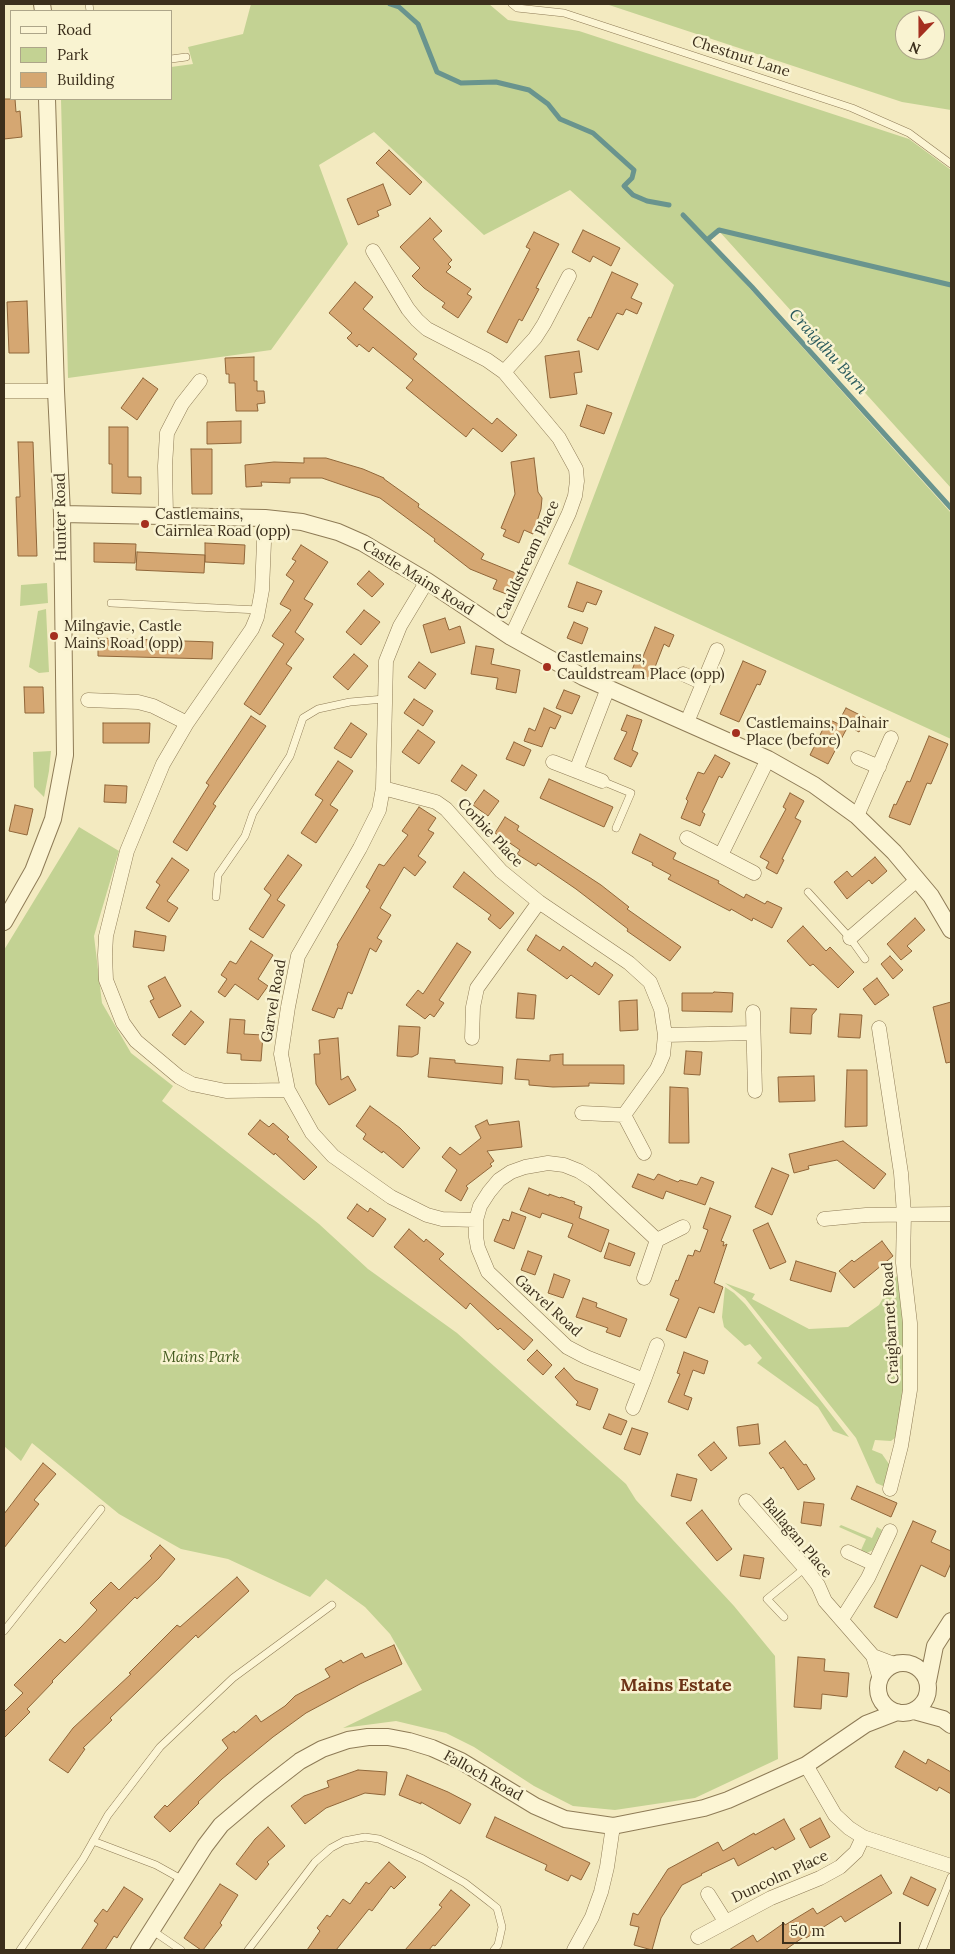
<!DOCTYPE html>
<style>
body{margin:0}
#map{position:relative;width:955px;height:1954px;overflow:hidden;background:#f3eac0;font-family:Lora,serif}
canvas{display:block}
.frame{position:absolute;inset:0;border:5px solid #3c2f1c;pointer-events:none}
.legend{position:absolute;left:10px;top:10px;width:162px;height:90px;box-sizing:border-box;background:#f9f3d1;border:1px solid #ada589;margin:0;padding:6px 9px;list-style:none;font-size:15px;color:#3c2f1c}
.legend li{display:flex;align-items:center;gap:10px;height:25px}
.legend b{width:25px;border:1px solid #ada589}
.north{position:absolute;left:895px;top:10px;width:50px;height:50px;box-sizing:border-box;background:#f9f3d1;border:1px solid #ada589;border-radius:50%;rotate:202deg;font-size:14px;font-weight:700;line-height:20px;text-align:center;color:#3c2f1c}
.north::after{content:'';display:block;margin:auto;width:18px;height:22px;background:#a42f1f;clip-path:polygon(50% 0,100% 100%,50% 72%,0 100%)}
.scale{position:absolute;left:782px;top:1922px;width:119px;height:22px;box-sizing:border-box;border:2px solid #3c2f1c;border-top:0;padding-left:6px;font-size:15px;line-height:18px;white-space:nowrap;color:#3c2f1c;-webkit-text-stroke:4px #f9f3d1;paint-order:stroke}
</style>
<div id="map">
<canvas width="955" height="1954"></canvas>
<div class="frame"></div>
<ul class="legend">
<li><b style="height:6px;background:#fcf5d4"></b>Road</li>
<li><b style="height:14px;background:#c3d293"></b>Park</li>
<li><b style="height:14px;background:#d5a772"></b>Building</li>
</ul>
<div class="north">N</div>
<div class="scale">50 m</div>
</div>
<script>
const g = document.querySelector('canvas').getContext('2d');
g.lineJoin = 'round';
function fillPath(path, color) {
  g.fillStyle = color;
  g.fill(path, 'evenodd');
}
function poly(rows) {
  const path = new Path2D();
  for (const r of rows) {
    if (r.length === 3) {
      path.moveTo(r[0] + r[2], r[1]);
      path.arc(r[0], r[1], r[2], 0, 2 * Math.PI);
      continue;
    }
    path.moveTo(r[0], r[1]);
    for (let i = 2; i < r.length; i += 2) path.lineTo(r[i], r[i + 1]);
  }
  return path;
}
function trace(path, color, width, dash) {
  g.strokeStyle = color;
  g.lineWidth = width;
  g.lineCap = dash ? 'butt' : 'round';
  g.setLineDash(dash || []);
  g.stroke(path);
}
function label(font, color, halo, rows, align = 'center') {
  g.font = font + ' Lora,serif';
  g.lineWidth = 5;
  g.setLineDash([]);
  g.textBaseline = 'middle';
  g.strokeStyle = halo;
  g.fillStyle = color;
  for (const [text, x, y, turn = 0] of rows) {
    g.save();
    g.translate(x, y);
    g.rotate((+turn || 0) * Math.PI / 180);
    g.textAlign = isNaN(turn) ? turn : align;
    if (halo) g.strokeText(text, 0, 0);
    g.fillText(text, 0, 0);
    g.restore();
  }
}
const green = poly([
 [251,4,489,4,508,20,579,31,909,139,951,170,951,488,719,231,709,243,951,513,951,739,568,564,674,285,570,190,484,235,374,132,319,165,348,244,271,350,68,378,61,99,171,99,171,67,193,64,188,47,243,34],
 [606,4,951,4,951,110,902,102],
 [905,20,935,20,935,50,905,50],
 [47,583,48,603,20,606,21,585],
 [46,609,49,672,39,673,29,667,38,611],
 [51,751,49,771,44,797,34,787,33,752],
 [79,827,119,851,94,936,102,1003,131,1053,173,1086,162,1101,319,1224,368,1269,457,1333,626,1484,636,1500,734,1606,775,1656,778,1759,695,1798,615,1810,573,1806,534,1786,474,1747,446,1733,396,1721,343,1728,422,1690,390,1634,365,1607,326,1579,310,1597,228,1559,181,1549,119,1514,32,1443,21,1461,4,1446,4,950],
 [896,1276,900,1279,904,1328,904,1401,896,1437,891,1441,875,1440,872,1450,882,1454,889,1464,890,1468,883,1486,876,1483,856,1438,745,1298,725,1283,755,1294,752,1299,809,1329,848,1327,879,1305],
 [725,1287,734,1293,745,1304,849,1437,833,1431,818,1407,757,1363,762,1358,750,1344,745,1346,724,1327,722,1317],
 [841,1525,872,1538,877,1527,882,1530,873,1550,867,1553,861,1550,866,1539,839,1527]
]);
const stream = poly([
 [390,4,399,7,418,24,437,72,461,83,496,82,529,90,548,104,560,119,593,133,634,170,632,178,624,186,633,195,647,201,669,205],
 [683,215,752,287,951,508],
 [707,240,719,230,951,285]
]);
const building = poly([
 [4,99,15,99,16,112,20,111,22,137,4,139,4,99],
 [389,150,422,182,410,195,376,163,389,150],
 [383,184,391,205,377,211,379,216,358,225,347,199,383,184],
 [430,218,442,231,433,239,452,260,448,264,451,267,446,272,471,289,467,294,472,297,458,318,442,307,445,303,424,288,412,276,420,268,400,247,430,218],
 [583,230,620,248,611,266,593,256,590,262,572,252,583,230],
 [534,232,559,244,536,288,539,289,522,321,519,319,507,343,487,332,530,249,526,247,534,232],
 [612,272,638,284,631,298,642,303,637,314,626,309,623,315,617,313,598,350,577,340,589,317,591,318,612,272],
 [355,282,373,297,363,309,417,354,413,359,492,424,497,418,517,435,502,452,473,428,466,437,406,388,413,380,375,349,373,347,369,352,359,344,357,347,347,338,352,333,329,313,355,282],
 [27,301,29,353,9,353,7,302,27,301],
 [579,351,582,372,574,373,577,394,550,398,545,356,579,351],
 [254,357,254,381,257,381,257,391,264,391,265,403,257,404,258,411,236,411,235,383,229,383,229,374,226,374,225,358,254,357],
 [143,378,158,389,137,420,121,408,143,378],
 [587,405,612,413,604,434,580,426,587,405],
 [241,421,241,443,207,444,207,422,241,421],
 [109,427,128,427,128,477,141,477,141,494,112,493,112,464,109,464,109,427],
 [18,442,33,442,37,556,18,556,16,497,20,497,18,442],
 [191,449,212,449,212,494,192,494,191,449],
 [304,458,326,458,363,469,384,478,384,479,419,504,418,507,484,554,481,559,518,574,509,595,493,589,497,580,470,569,434,541,435,539,380,498,322,478,290,478,290,483,261,482,262,486,246,487,245,465,274,462,304,463,304,458],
 [534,458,538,492,542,498,541,509,533,534,524,530,519,543,503,536,506,530,501,528,515,494,511,462,534,458],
 [94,543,136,544,135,563,94,562,94,543],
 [205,543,245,545,244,564,205,562,205,543],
 [301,545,328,562,304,599,313,604,295,632,304,639,286,664,292,668,260,715,244,704,284,644,272,636,291,610,280,604,294,581,286,575,296,561,292,559,301,545],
 [137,552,205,555,204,573,136,570,137,552],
 [369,571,384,584,372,597,357,584,369,571],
 [577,582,602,591,596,605,587,602,583,612,568,607,577,582],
 [364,610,380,622,361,645,346,632,364,610],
 [445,618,449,630,460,626,465,643,431,653,423,625,445,618],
 [574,622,588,628,582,644,567,638,574,622],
 [655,627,674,635,669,647,664,644,650,680,631,673,637,657,642,659,655,627],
 [98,638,213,642,212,659,98,656,98,638],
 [476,646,494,649,491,664,520,670,516,693,496,689,498,678,471,674,476,646],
 [354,654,368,666,348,690,333,677,354,654],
 [743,661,766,671,760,685,757,684,739,722,720,714,743,661],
 [419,662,436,674,425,689,408,677,419,662],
 [24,687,43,687,44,713,25,713,24,687],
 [564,690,580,696,572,714,556,708,564,690],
 [414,699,433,711,423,726,404,713,414,699],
 [544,708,561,716,555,729,550,727,542,747,524,741,529,728,535,731,544,708],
 [846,708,866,718,859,732,839,721,846,708],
 [627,715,642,720,632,750,638,753,631,767,614,759,627,732,621,730,627,715],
 [251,716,266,726,213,804,216,806,187,851,173,842,209,785,206,783,251,716],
 [828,719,847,728,828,764,810,755,828,719],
 [103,723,150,723,149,743,103,743,103,723],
 [351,723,367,734,351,758,334,748,351,723],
 [418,730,435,742,419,764,402,752,418,730],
 [929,736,948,744,931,784,927,783,910,825,889,817,894,804,896,805,907,781,910,782,929,736],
 [514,742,531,750,524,766,506,759,514,742],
 [715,755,730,763,722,778,719,776,708,800,702,812,705,814,700,826,681,818,688,801,686,799,698,772,704,774,715,755],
 [338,761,353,771,330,805,338,810,316,843,301,833,323,800,315,795,338,761],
 [462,765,477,775,466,791,451,781,462,765],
 [549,779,613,807,604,827,540,798,549,779],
 [105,785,127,786,126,803,104,802,105,785],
 [484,790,499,801,488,816,473,805,484,790],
 [790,793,804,801,795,818,801,821,782,859,784,860,777,874,766,868,769,862,760,857,786,809,783,807,790,793],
 [15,805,33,809,27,835,9,831,15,805],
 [419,807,436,818,428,830,434,833,418,856,426,862,415,876,404,867,380,908,391,915,377,938,382,941,376,952,370,948,352,994,348,992,342,1009,338,1008,334,1018,312,1010,338,946,337,945,370,890,366,887,379,864,384,866,408,835,402,831,419,807],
 [505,817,519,826,517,830,601,885,629,907,627,909,681,947,670,961,627,931,628,929,576,889,538,863,536,866,517,854,520,850,495,833,505,817],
 [640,834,676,853,673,859,719,881,718,883,744,898,746,894,765,904,767,901,782,908,772,928,753,918,752,921,731,909,730,911,668,879,671,875,652,865,653,863,632,853,640,834],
 [288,855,302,865,277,900,285,905,263,938,249,929,271,895,264,889,288,855],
 [875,857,887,871,872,884,869,880,847,899,834,882,847,871,852,877,875,857],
 [172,858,189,870,167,901,178,908,169,922,146,908,160,885,156,882,172,858],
 [464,872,514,913,500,929,488,919,491,915,453,887,464,872],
 [915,918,925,930,907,946,912,951,901,960,887,944,915,918],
 [803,926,826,951,830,947,854,972,838,988,813,964,810,966,787,941,803,926],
 [135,931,166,936,164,951,133,947,135,931],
 [536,935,560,951,563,946,592,967,595,962,613,975,599,995,571,975,567,979,527,950,536,935],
 [251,941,273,955,258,979,268,986,258,1000,235,984,225,997,218,992,227,979,221,975,230,961,236,964,251,941],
 [457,943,471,952,439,1000,444,1003,434,1017,430,1014,425,1019,406,1005,418,990,423,994,457,943],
 [890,956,903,970,893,979,881,964,890,956],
 [165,977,181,1006,159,1018,150,1001,154,999,148,986,165,977],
 [877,978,889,995,875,1005,863,989,877,978],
 [714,992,733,993,732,1012,682,1011,682,993,713,993,714,992],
 [518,993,536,995,534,1019,516,1018,518,993],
 [637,1000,638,1030,620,1031,619,1001,637,1000],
 [951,1002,951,1062,946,1063,933,1007,951,1002],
 [791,1008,817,1009,812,1015,811,1034,790,1033,791,1008],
 [191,1011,204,1022,185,1045,172,1035,191,1011],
 [840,1014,862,1015,860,1038,838,1037,840,1014],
 [230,1019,245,1020,244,1034,263,1035,261,1061,241,1060,241,1054,227,1053,230,1019],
 [399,1026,420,1027,418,1054,412,1057,397,1056,399,1026],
 [338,1038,341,1080,348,1076,356,1090,329,1105,316,1084,314,1054,320,1054,319,1040,338,1038],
 [686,1051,702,1052,700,1075,684,1074,686,1051],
 [563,1054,563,1065,624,1065,624,1084,589,1083,589,1086,553,1087,529,1085,529,1080,515,1079,517,1059,550,1061,550,1055,563,1054],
 [430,1058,455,1060,455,1063,503,1067,502,1084,428,1077,430,1058],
 [847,1070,867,1070,867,1126,845,1127,847,1070],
 [814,1076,815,1101,779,1102,778,1077,814,1076],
 [670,1087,688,1088,689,1143,669,1143,670,1087],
 [370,1106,400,1128,420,1148,403,1168,383,1151,382,1153,363,1139,366,1134,356,1126,370,1106],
 [260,1120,269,1127,273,1123,289,1137,287,1139,317,1167,304,1180,275,1153,274,1155,248,1134,260,1120],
 [487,1120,489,1125,519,1121,522,1147,487,1151,494,1161,490,1164,492,1166,466,1186,468,1188,461,1201,445,1191,457,1170,442,1157,450,1147,460,1155,481,1138,475,1126,487,1120],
 [843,1141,886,1174,874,1189,837,1160,808,1166,809,1169,794,1173,789,1154,843,1141],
 [772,1168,789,1175,772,1215,755,1207,772,1168],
 [638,1174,654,1180,658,1174,678,1182,680,1180,697,1185,701,1177,714,1182,705,1205,666,1191,663,1199,632,1187,638,1174],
 [529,1188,549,1196,549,1194,560,1198,561,1197,575,1202,574,1204,582,1207,579,1218,609,1230,601,1252,568,1237,573,1224,542,1213,540,1218,520,1210,529,1188],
 [357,1204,368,1212,370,1208,386,1219,373,1237,347,1218,357,1204],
 [710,1208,731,1216,721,1241,724,1242,723,1246,727,1244,714,1283,723,1287,714,1313,699,1307,686,1338,666,1330,679,1299,670,1295,676,1280,678,1281,688,1255,693,1256,695,1250,700,1252,708,1230,703,1228,710,1208],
 [512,1212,526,1217,514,1249,494,1241,503,1219,509,1221,512,1212],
 [768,1223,786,1262,770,1269,753,1230,768,1223],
 [409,1229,424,1242,426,1239,444,1254,439,1259,533,1340,524,1350,500,1328,498,1330,470,1303,466,1309,394,1247,409,1229],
 [882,1241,893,1256,854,1288,839,1271,852,1260,854,1262,882,1241],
 [609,1243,635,1253,630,1266,604,1258,609,1243],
 [528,1251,542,1256,535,1275,521,1270,528,1251],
 [796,1261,836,1273,831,1292,790,1280,796,1261],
 [554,1274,570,1280,563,1298,548,1293,554,1274],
 [583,1298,597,1303,596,1307,627,1319,620,1337,606,1332,608,1328,576,1317,583,1298],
 [537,1350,552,1365,543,1375,527,1360,537,1350],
 [684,1352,708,1361,704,1374,693,1370,684,1395,692,1398,688,1410,668,1402,680,1374,677,1373,684,1352],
 [564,1368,575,1380,598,1389,590,1410,576,1405,578,1402,555,1377,564,1368],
 [609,1414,627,1421,621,1435,603,1428,609,1414],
 [758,1424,760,1444,739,1446,737,1427,758,1424],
 [632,1428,648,1433,640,1455,624,1449,632,1428],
 [785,1441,804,1465,806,1464,815,1479,798,1490,783,1467,781,1469,769,1453,785,1441],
 [714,1442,727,1458,711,1471,698,1455,714,1442],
 [43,1463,56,1474,34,1500,39,1504,4,1548,4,1514,43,1463],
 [677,1474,697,1479,691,1501,671,1496,677,1474],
 [857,1486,897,1503,891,1517,851,1499,857,1486],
 [804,1502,824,1504,821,1526,801,1523,804,1502],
 [702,1510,732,1549,717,1561,686,1523,702,1510],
 [913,1521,936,1531,931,1542,951,1551,951,1563,945,1577,921,1565,897,1618,874,1607,913,1521],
 [160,1545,175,1559,159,1578,137,1599,135,1597,52,1681,53,1682,27,1709,30,1712,4,1738,4,1712,23,1693,14,1685,60,1639,65,1643,81,1627,97,1610,90,1603,111,1582,119,1590,152,1558,150,1556,160,1545],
 [744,1555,764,1558,760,1579,740,1576,744,1555],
 [237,1577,249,1591,198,1638,196,1635,110,1718,112,1720,83,1748,85,1749,68,1773,49,1760,73,1728,131,1674,129,1673,177,1625,180,1627,237,1577],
 [394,1645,402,1664,360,1684,306,1713,273,1737,222,1779,198,1802,199,1803,170,1832,154,1817,165,1805,167,1807,228,1748,222,1740,234,1731,235,1733,256,1715,261,1722,285,1706,295,1696,330,1677,325,1669,341,1660,343,1663,362,1653,365,1658,394,1645],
 [798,1657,825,1659,824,1671,849,1673,847,1697,822,1694,821,1709,794,1707,798,1657],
 [904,1751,926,1764,928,1759,951,1772,951,1794,939,1787,937,1791,895,1767,904,1751],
 [358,1770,387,1772,385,1795,365,1793,326,1808,305,1824,291,1806,304,1796,329,1787,327,1781,358,1770],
 [407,1775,448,1792,471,1804,460,1824,421,1802,421,1804,399,1795,407,1775],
 [495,1817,590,1863,581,1880,571,1875,568,1881,545,1870,547,1865,486,1837,495,1817],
 [820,1818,830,1837,810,1848,800,1829,820,1818],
 [784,1819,795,1839,775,1850,773,1847,738,1866,734,1858,701,1874,702,1875,682,1885,661,1918,652,1950,634,1945,639,1927,630,1925,633,1913,638,1915,668,1869,718,1842,723,1851,754,1833,755,1835,784,1819],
 [268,1827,285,1846,267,1862,269,1864,256,1880,236,1864,255,1839,268,1827],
 [389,1862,406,1877,394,1889,391,1886,372,1911,369,1909,336,1950,307,1950,320,1931,317,1928,327,1915,330,1917,343,1899,350,1904,366,1882,369,1884,389,1862],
 [881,1875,892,1893,845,1922,841,1916,806,1938,805,1936,785,1950,729,1950,753,1935,757,1942,784,1923,785,1925,813,1908,817,1914,881,1875],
 [911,1877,936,1889,928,1906,903,1894,911,1877],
 [220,1884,238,1895,220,1923,222,1925,203,1950,201,1950,184,1938,220,1884],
 [124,1887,143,1899,122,1930,117,1938,114,1936,105,1950,81,1950,98,1924,94,1921,103,1909,107,1912,124,1887],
 [451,1890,470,1905,435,1946,433,1945,429,1950,405,1950,442,1907,439,1905,451,1890]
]);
const service = poly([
 [89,4,90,11],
 [512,4,517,8,564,13,852,108,909,133,951,164],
 [171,59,186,57],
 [111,603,259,610],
 [602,781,631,793,616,828],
 [808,892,850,938,865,959],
 [216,897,218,875,245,836,253,813,290,756,303,718,318,709,350,702,384,699],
 [784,1617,767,1599,805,1568],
 [4,1631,101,1509],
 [93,1841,156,1865,183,1880],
 [153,1931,181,1950],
 [20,1950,83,1859,108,1815,160,1747,233,1678,332,1605],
 [248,1950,315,1862,331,1848,344,1841,365,1837,379,1839,423,1859,465,1883,487,1900,497,1908,502,1927,498,1945,494,1950],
 [922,1950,951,1877]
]);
const minor = poly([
 [373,251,408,309,417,320,427,329,487,360,504,372,559,438,576,469,577,481,575,496,569,513,511,637],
 [504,372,535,338,544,324,569,276],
 [4,391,56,391],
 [166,515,165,466,167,433,182,404,200,381],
 [265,518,262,590,257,617,252,629,187,723,163,764,127,851,106,936,105,955,106,980,123,1023,136,1041,179,1077,192,1084,226,1091,288,1090],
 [427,581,400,626,386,661,383,788,379,810,360,848,298,956,288,1007,281,1054,288,1090,312,1133,333,1156,391,1197,427,1215,442,1219,476,1220],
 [683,674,703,683],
 [88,700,138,702,153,706,187,723],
 [687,722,717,650],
 [858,758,879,767],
 [553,762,602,781],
 [576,771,608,688],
 [383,788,436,802,446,809,501,871,539,902,629,963,650,982,661,1009,665,1035,663,1055,657,1069,624,1115,582,1113],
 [857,816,891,738],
 [687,838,754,873],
 [721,855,768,759],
 [850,938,917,880],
 [753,1012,755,1091],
 [879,1028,901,1173,904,1214,903,1263,910,1323,910,1390,901,1446,890,1489],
 [665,1035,753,1033],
 [472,1038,473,1007,477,988,539,902],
 [624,1115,644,1153],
 [824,1219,866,1215,951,1214],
 [657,1240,683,1227],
 [644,1278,657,1240,593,1180,579,1171,564,1165,548,1163,525,1167,511,1172,499,1180,489,1192,480,1206,476,1220,476,1237,478,1248,488,1272,567,1347,586,1357,644,1380,657,1345],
 [633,1408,644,1380],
 [746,1501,805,1568,818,1585,825,1601,873,1656,880,1679],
 [848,1552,874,1564],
 [842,1619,868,1578,890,1531],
 [873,1656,894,1664],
 [806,1765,835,1815,849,1828,863,1837,951,1866],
 [708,1894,725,1921],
 [698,1937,771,1898,820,1878,840,1867,856,1852,863,1837],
 [574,1950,592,1917,601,1892,607,1867,613,1826]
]);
const tertiary = poly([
 [42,4,43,11],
 [62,514,265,518,302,522,338,532,363,543,427,581,511,637,583,677,768,759,814,785,857,816,894,852,931,896,951,930],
 [4,922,33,871,53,819,65,755,62,514,56,391,47,99],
 [903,1688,25],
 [928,1681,935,1646,951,1621],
 [914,1711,943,1719,951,1725],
 [139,1950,205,1846,221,1825,260,1792,300,1761,322,1749,348,1740,368,1737,388,1737,409,1741,432,1748,461,1761,535,1806,565,1819,613,1826,704,1808,728,1800,806,1765,866,1724,897,1712]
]);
const markers = [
 [145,524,5,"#a42f1f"],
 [54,636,5,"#a42f1f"],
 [547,667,5,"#a42f1f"],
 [736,733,5,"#a42f1f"]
];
const streetNames = [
 ["Chestnut Lane",741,57,18],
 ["Hunter Road",61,517,-91],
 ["Cauldstream Place",528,560,-65],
 ["Castle Mains Road",418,578,32],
 ["Corbie Place",490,833,47],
 ["Garvel Road",274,1001,-80],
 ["Garvel Road",548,1306,42],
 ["Craigbarnet Road",891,1323,-93],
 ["Ballagan Place",797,1538,50],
 ["Falloch Road",483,1776,29],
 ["Duncolm Place",780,1877,-25]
];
const poiNames = [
 ["Castlemains,",155,515],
 ["Cairnlea Road (opp)",155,532],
 ["Milngavie, Castle",64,627],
 ["Mains Road (opp)",64,644],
 ["Castlemains,",557,658],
 ["Cauldstream Place (opp)",557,675],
 ["Castlemains, Dalnair",746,724],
 ["Place (before)",746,741]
];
const parkNames = [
 ["Mains Park",201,1358]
];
const waterNames = [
 ["Craigdhu Burn",828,352,48]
];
const quarterNames = [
 ["Mains Estate",676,1686]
];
fillPath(green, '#c3d293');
trace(stream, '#69948e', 5);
fillPath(building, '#d5a772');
trace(building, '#906639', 1);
trace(service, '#8e7b56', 8);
trace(minor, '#8e7b56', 15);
trace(tertiary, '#8e7b56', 18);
trace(service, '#fcf5d4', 7);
trace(minor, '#fcf5d4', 14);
trace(tertiary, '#fcf5d4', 16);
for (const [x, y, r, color] of markers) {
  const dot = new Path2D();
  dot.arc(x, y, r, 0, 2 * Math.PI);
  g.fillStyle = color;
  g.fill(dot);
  trace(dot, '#f9f3d1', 2);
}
label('15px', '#3c2f1c', '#f9f3d1', streetNames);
label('15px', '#3c2f1c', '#f9f3d1', poiNames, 'left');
label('italic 15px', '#455b20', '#f9f3d1', parkNames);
label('italic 16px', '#295a5d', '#f9f3d1', waterNames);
label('bold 18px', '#6d3316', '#f9f3d1', quarterNames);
</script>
